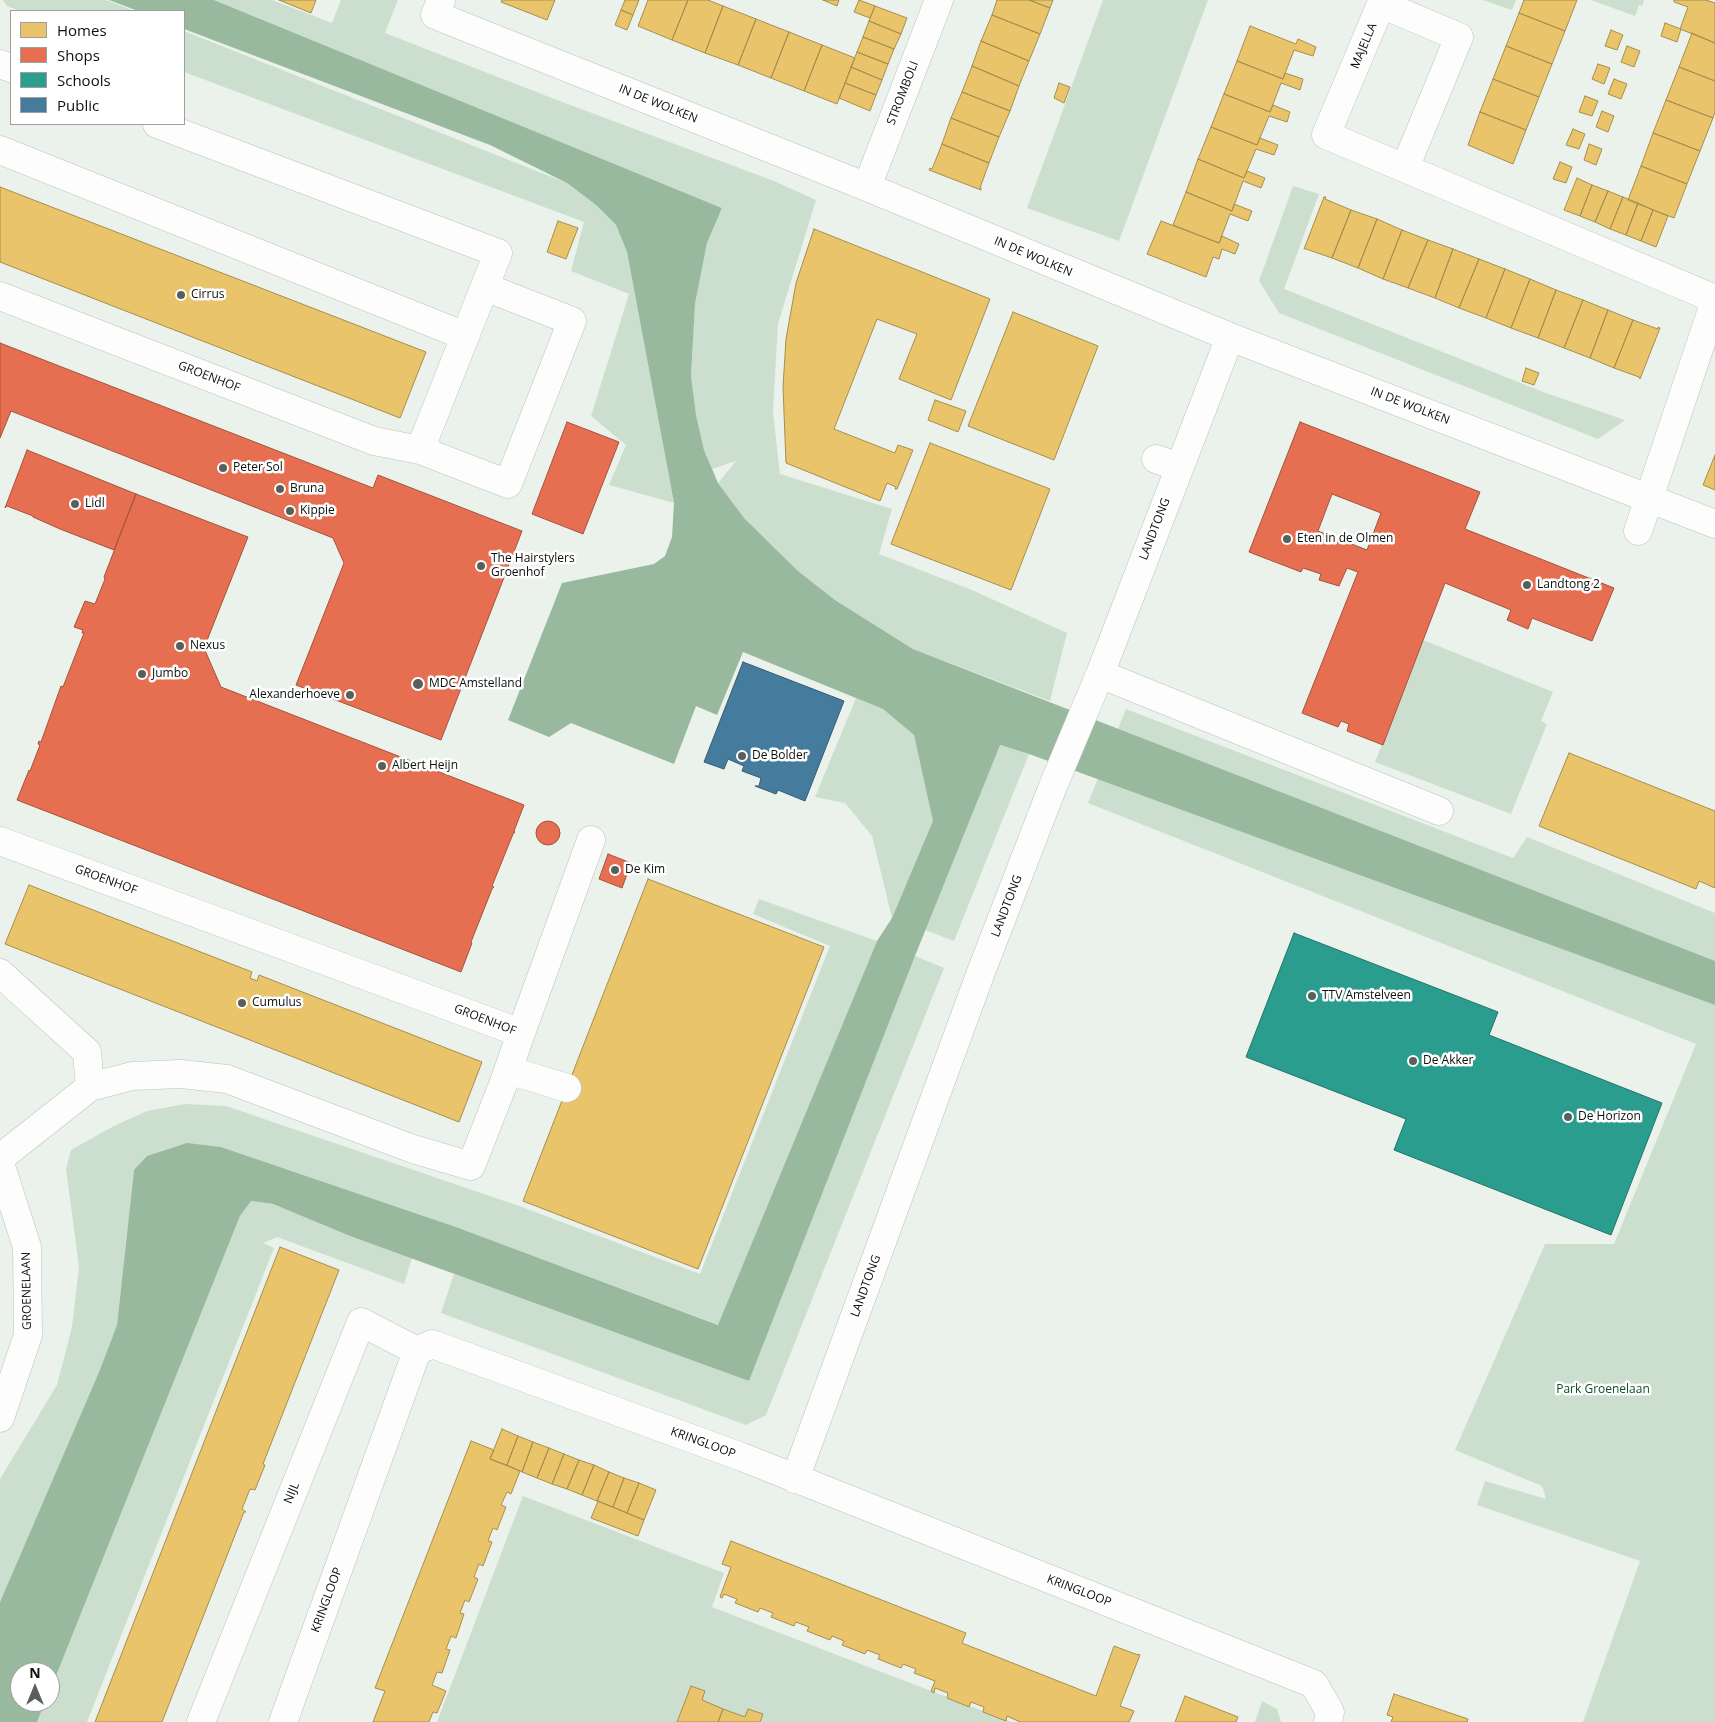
<!DOCTYPE html>
<style>
body{margin:0}
#map{position:relative;width:1715px;height:1722px;overflow:hidden;background:#eaf2eb;font-family:"Open Sans",sans-serif}
canvas{display:block}
.legend{position:absolute;left:10px;top:10px;width:175px;height:115px;box-sizing:border-box;background:#fff;border:1px solid #9d9f9e;margin:0;padding:6px 9px;list-style:none;font-size:15px;color:#0b100c}
.legend li{display:flex;align-items:center;gap:10px;height:25px}
.legend b{width:25px;border:1px solid #9d9f9e}
.north{position:absolute;left:10px;top:1662px;width:50px;height:50px;box-sizing:border-box;background:#fff;border:1px solid #9d9f9e;border-radius:50%;rotate:0deg;font-size:14px;font-weight:700;line-height:20px;text-align:center;color:#0b100c}
.north::after{content:'';display:block;margin:auto;width:18px;height:22px;background:#595f5a;clip-path:polygon(50% 0,100% 100%,50% 72%,0 100%)}
</style>
<div id="map">
<canvas width="1715" height="1722"></canvas>
<ul class="legend">
<li><b style="height:14px;background:#e9c46a"></b>Homes</li>
<li><b style="height:14px;background:#e76f51"></b>Shops</li>
<li><b style="height:14px;background:#2a9d8f"></b>Schools</li>
<li><b style="height:14px;background:#457b9d"></b>Public</li>
</ul>
<div class="north">N</div>
</div>
<script>
const g = document.querySelector('canvas').getContext('2d');
g.lineJoin = 'round';
function fillPath(path, color) {
  g.fillStyle = color;
  g.fill(path, 'evenodd');
}
function poly(rows) {
  const path = new Path2D();
  for (const r of rows) {
    if (r.length === 3) {
      path.moveTo(r[0] + r[2], r[1]);
      path.arc(r[0], r[1], r[2], 0, 2 * Math.PI);
      continue;
    }
    path.moveTo(r[0], r[1]);
    for (let i = 2; i < r.length; i += 2) path.lineTo(r[i], r[i + 1]);
  }
  return path;
}
function trace(path, color, width, dash) {
  g.strokeStyle = color;
  g.lineWidth = width;
  g.lineCap = dash ? 'butt' : 'round';
  g.setLineDash(dash || []);
  g.stroke(path);
}
function label(font, color, halo, rows, align = 'center') {
  g.font = font + ' "Open Sans",sans-serif';
  g.lineWidth = 5;
  g.setLineDash([]);
  g.textBaseline = 'middle';
  g.strokeStyle = halo;
  g.fillStyle = color;
  for (const [text, x, y, turn = 0] of rows) {
    g.save();
    g.translate(x, y);
    g.rotate((+turn || 0) * Math.PI / 180);
    g.textAlign = isNaN(turn) ? turn : align;
    if (halo) g.strokeText(text, 0, 0);
    g.fillText(text, 0, 0);
    g.restore();
  }
}
const green = poly([
 [3,0,106,0,135,11,20,11,7,6],
 [214,0,272,0,332,23,341,0,398,0,385,33,557,100,774,181,816,200,778,324,773,412,780,474,892,509,879,554,972,590,1067,633,1050,701,913,649,835,600,798,571,744,518,718,483,736,461,712,469,704,450,696,415,691,376,695,304,707,243,722,208],
 [1103,0,1208,0,1119,241,1027,208],
 [1483,0,1516,0,1512,10],
 [1591,0,1644,0,1642,6,1639,5,1635,16],
 [184,31,567,183,596,205,616,225,627,252,674,503,609,485,626,445,591,416,629,294,571,271,584,222,184,72],
 [1293,186,1319,194,1284,289,1546,393,1625,420,1598,439,1279,313,1259,281],
 [1423,640,1553,692,1541,721,1547,724,1511,814,1375,762],
 [856,698,883,709,914,735,934,821,892,918,872,836,845,803,815,797],
 [1126,709,1513,858,1527,837,1715,913,1715,1722,1583,1722,1640,1561,1477,1505,1485,1481,1546,1499,1542,1486,1455,1450,1545,1244,1614,1244,1696,1044,1088,803],
 [999,745,1029,754,954,941,925,930],
 [759,899,877,941,719,1325,456,1227,221,1147,134,1170,117,1325,99,1372,0,1602,0,1479,57,1385,72,1327,79,1267,66,1169,71,1150,112,1127,147,1111,185,1104,226,1106,522,1207,700,1274,830,946,753,914],
 [915,956,944,968,766,1415,746,1425,441,1313,454,1274,749,1381],
 [251,1201,273,1204,350,1236,412,1258,404,1284,277,1237,263,1243,274,1248,87,1722,37,1722,45,1702,50,1702,50,1691,240,1216],
 [523,1496,724,1573,712,1607,1012,1722,437,1722],
 [1262,1701,1277,1709,1281,1722,1255,1722]
]);
const water = poly([
 [109,0,214,0,722,208,707,243,695,304,691,376,696,415,704,450,718,483,744,518,798,571,835,600,913,649,1715,961,1715,1005,1029,754,1000,745,915,956,749,1381,350,1236,273,1204,251,1201,240,1216,50,1691,50,1672,20,1672,20,1702,45,1702,37,1722,0,1722,0,1602,99,1372,117,1325,134,1170,147,1156,187,1143,221,1147,456,1227,718,1325,877,941,892,918,933,821,914,735,883,709,743,652,717,715,696,706,674,764,571,723,549,737,508,720,562,583,654,564,665,556,672,537,674,503,627,252,616,225,596,205,567,183,490,145,184,29,184,11,138,11]
]);
const homes = poly([
 [279,0,316,0,311,13,279,0],
 [502,0,555,0,547,20,501,2,502,0],
 [625,0,639,0,633,15,621,10,625,0],
 [648,0,688,0,672,40,638,26,648,0],
 [688,0,708,0,723,6,705,53,672,40,688,0],
 [823,0,839,0,837,6,823,0],
 [859,0,875,6,870,18,854,12,859,0],
 [997,0,1029,0,1050,8,1040,34,992,15,997,0],
 [1029,0,1053,0,1050,8,1029,0],
 [1524,0,1577,0,1565,31,1519,13,1524,0],
 [1674,0,1706,0,1715,3,1715,43,1680,29,1688,7,1674,2,1674,0],
 [723,6,756,19,738,65,705,53,723,6],
 [875,6,907,18,901,34,869,21,875,6],
 [621,10,633,15,627,30,615,25,621,10],
 [1519,13,1565,31,1552,64,1506,46,1519,13],
 [992,15,1040,34,1029,61,981,41,992,15],
 [756,19,789,32,771,78,738,65,756,19],
 [869,21,901,34,894,49,863,37,869,21],
 [1665,23,1681,29,1677,42,1661,36,1665,23],
 [1250,26,1296,44,1298,39,1316,47,1313,56,1294,50,1283,79,1237,61,1250,26],
 [1611,30,1623,35,1617,50,1605,46,1611,30],
 [789,32,822,45,804,91,771,78,789,32],
 [1692,33,1715,43,1715,81,1679,67,1692,33],
 [863,37,894,49,888,64,857,52,863,37],
 [981,41,1029,61,1019,86,972,66,981,41],
 [822,45,855,58,837,104,804,91,822,45],
 [1506,46,1552,64,1539,97,1493,79,1506,46],
 [1627,46,1640,51,1634,67,1621,62,1627,46],
 [857,52,888,64,882,80,851,67,857,52],
 [1237,61,1283,79,1285,73,1303,79,1300,90,1281,83,1270,112,1224,94,1237,61],
 [1598,64,1610,68,1604,84,1592,79,1598,64],
 [972,66,1019,86,1010,111,962,92,972,66],
 [851,67,882,80,876,95,845,83,851,67],
 [1679,67,1715,81,1715,112,1713,118,1666,100,1679,67],
 [1493,79,1539,97,1526,130,1480,112,1493,79],
 [1614,79,1627,84,1621,99,1608,94,1614,79],
 [845,83,876,95,870,111,839,98,845,83],
 [1059,83,1070,87,1064,103,1054,98,1059,83],
 [962,92,1010,111,999,137,951,118,962,92],
 [1224,94,1270,112,1273,105,1290,112,1287,122,1269,116,1257,145,1211,127,1224,94],
 [1585,96,1598,101,1592,116,1579,112,1585,96],
 [1666,100,1713,118,1700,151,1653,133,1666,100],
 [1602,111,1614,116,1608,132,1596,127,1602,111],
 [1480,112,1526,130,1513,164,1468,145,1480,112],
 [951,118,999,137,989,163,942,144,951,118],
 [1211,127,1257,145,1260,138,1278,145,1274,155,1256,149,1244,178,1198,159,1211,127],
 [1573,129,1585,134,1579,149,1566,145,1573,129],
 [1653,133,1700,151,1687,184,1641,166,1653,133],
 [942,144,989,163,980,188,981,188,981,190,929,170,930,168,932,169,942,144],
 [1589,144,1602,149,1596,165,1584,160,1589,144],
 [1198,159,1244,178,1247,171,1265,178,1261,188,1243,181,1232,211,1186,192,1198,159],
 [1560,162,1572,167,1566,183,1553,179,1560,162],
 [1641,166,1687,184,1674,218,1628,200,1641,166],
 [1577,178,1592,185,1580,216,1564,210,1577,178],
 [1592,185,1608,191,1595,222,1580,216,1592,185],
 [0,187,426,352,400,418,0,262,0,187],
 [1608,191,1623,197,1610,229,1595,222,1608,191],
 [1186,192,1232,211,1234,204,1252,211,1248,221,1230,214,1219,243,1173,225,1186,192],
 [1324,197,1326,197,1325,199,1351,210,1332,258,1306,249,1304,249,1324,197],
 [1623,197,1638,203,1626,235,1610,229,1623,197],
 [1638,203,1653,210,1641,241,1626,235,1638,203],
 [1351,210,1377,219,1358,268,1332,258,1351,210],
 [1653,210,1668,216,1656,247,1641,241,1653,210],
 [1377,219,1402,230,1383,279,1358,268,1377,219],
 [558,221,578,228,566,259,547,252,558,221],
 [1161,221,1219,243,1222,236,1239,244,1235,254,1222,249,1219,259,1213,257,1206,277,1147,254,1161,221],
 [814,229,990,299,951,400,899,379,917,334,877,319,834,429,895,453,898,445,913,450,897,489,895,489,896,487,887,483,880,501,786,463,783,387,786,339,796,283,814,229],
 [1402,230,1428,240,1408,288,1383,279,1402,230],
 [1428,240,1453,249,1435,298,1408,288,1428,240],
 [1453,249,1479,259,1459,308,1435,298,1453,249],
 [1479,259,1505,269,1486,318,1459,308,1479,259],
 [1505,269,1530,279,1511,328,1486,318,1505,269],
 [1530,279,1556,290,1538,338,1511,328,1530,279],
 [1556,290,1583,300,1564,348,1538,338,1556,290],
 [1583,300,1608,310,1590,358,1564,348,1583,300],
 [1608,310,1633,320,1614,368,1590,358,1608,310],
 [1013,312,1098,346,1054,460,968,426,1013,312],
 [1633,320,1658,329,1658,327,1660,328,1640,379,1639,377,1614,368,1633,320],
 [1526,368,1539,373,1534,385,1522,381,1526,368],
 [935,400,966,411,958,432,928,420,935,400],
 [930,443,1050,489,1011,590,891,544,930,443],
 [1715,455,1715,490,1703,485,1715,455],
 [1569,753,1715,811,1715,888,1699,881,1696,889,1539,826,1569,753],
 [648,879,824,947,698,1269,523,1201,648,879],
 [29,885,252,972,250,978,257,981,259,975,482,1062,459,1122,5,944,29,885],
 [280,1247,339,1270,263,1464,265,1465,255,1490,250,1489,242,1509,246,1512,244,1512,162,1722,95,1722,280,1247],
 [502,1429,518,1436,507,1465,490,1459,502,1429],
 [518,1436,533,1442,522,1472,507,1465,518,1436],
 [471,1441,494,1450,490,1459,520,1471,511,1494,507,1492,501,1505,506,1507,497,1530,493,1528,488,1541,492,1542,483,1566,479,1564,474,1577,478,1579,469,1602,465,1600,460,1613,464,1614,456,1638,451,1636,446,1649,450,1650,442,1673,437,1672,432,1685,446,1691,437,1713,433,1712,429,1722,373,1722,385,1691,375,1688,471,1441],
 [533,1442,549,1448,537,1478,522,1472,533,1442],
 [549,1448,564,1454,552,1484,537,1478,549,1448],
 [564,1454,579,1460,567,1489,552,1484,564,1454],
 [579,1460,594,1465,582,1495,567,1489,579,1460],
 [594,1465,609,1472,597,1501,582,1495,594,1465],
 [609,1472,624,1478,613,1507,597,1501,609,1472],
 [624,1478,639,1483,627,1513,613,1507,624,1478],
 [639,1483,656,1490,644,1520,627,1513,639,1483],
 [598,1501,644,1520,638,1536,591,1518,598,1501],
 [731,1541,966,1633,962,1643,1096,1696,1114,1646,1138,1655,1138,1654,1140,1655,1120,1706,1134,1711,1129,1722,1020,1722,1007,1716,1006,1721,983,1712,984,1707,971,1702,969,1707,947,1698,948,1693,935,1688,934,1693,931,1691,935,1681,914,1673,916,1669,903,1664,901,1668,878,1659,880,1655,867,1650,865,1654,842,1645,844,1641,832,1636,830,1640,807,1631,809,1627,796,1622,794,1626,771,1617,773,1613,760,1608,758,1612,735,1603,737,1599,724,1594,722,1598,720,1597,731,1567,722,1564,731,1541],
 [691,1686,705,1691,702,1700,723,1709,718,1722,677,1722,691,1686],
 [1394,1694,1468,1719,1467,1722,1391,1722,1393,1717,1387,1715,1394,1694],
 [1185,1696,1238,1717,1236,1722,1175,1722,1185,1696],
 [723,1709,745,1717,748,1709,763,1714,760,1722,718,1722,723,1709]
]);
const shops = poly([
 [0,343,373,488,378,475,522,531,441,740,296,685,344,563,333,538,11,411,0,438,0,343],
 [567,422,619,442,583,534,532,514,567,422],
 [1300,422,1480,492,1465,529,1614,588,1592,641,1532,618,1528,629,1507,620,1511,610,1445,583,1383,745,1347,731,1349,724,1341,721,1338,727,1302,713,1358,572,1347,568,1339,586,1319,580,1321,574,1303,568,1301,572,1249,552,1300,422],
 [1332,494,1381,513,1367,550,1318,531,1332,494],
 [27,450,136,494,114,550,60,529,33,517,33,516,7,506,5,508,27,450],
 [136,494,248,537,204,648,221,687,524,805,514,831,515,832,513,834,492,886,494,887,492,889,471,942,472,943,461,972,17,800,29,770,30,771,40,745,38,744,39,741,41,742,61,686,63,687,84,633,82,633,83,630,74,627,85,601,95,604,105,579,104,577,136,494],
 [548,833,12],
 [608,854,631,863,622,888,599,879,608,854]
]);
const schools = poly([
 [1294,933,1498,1012,1489,1035,1662,1103,1611,1235,1394,1150,1406,1119,1246,1057,1294,933]
]);
const public = poly([
 [743,662,844,701,805,801,778,790,776,794,755,786,759,786,761,778,742,771,744,766,728,759,724,769,704,762,743,662]
]);
const minor = poly([
 [441,0,435,15,867,187,1230,337,1715,524],
 [0,64,11,68],
 [157,124,498,253,420,450,508,484,572,321,485,287],
 [0,150,465,336],
 [1405,168,1459,37,1381,4,1326,135,1715,299],
 [867,187,939,0],
 [0,296,374,441,420,450],
 [1156,459,1179,467],
 [1638,531,1715,301],
 [1100,674,1439,811],
 [0,841,521,1033,504,1082,471,1166,413,1149,227,1079,181,1074,132,1076,90,1087,0,1158],
 [0,973,87,1052,90,1087],
 [521,1033,591,840],
 [508,1070,567,1088],
 [0,1163,27,1247,28,1335,0,1418],
 [795,1479,981,972,1053,786,1100,674,1230,337],
 [201,1722,361,1322,417,1351],
 [283,1722,417,1351,432,1344,742,1457,1314,1684,1330,1712,1328,1722]
]);
const markers = [
 [181,295,5,"#595f5a"],
 [223,468,5,"#595f5a"],
 [280,489,5,"#595f5a"],
 [75,504,5,"#595f5a"],
 [290,511,5,"#595f5a"],
 [1287,539,5,"#595f5a"],
 [481,566,5,"#595f5a"],
 [1527,585,5,"#595f5a"],
 [180,646,5,"#595f5a"],
 [142,674,5,"#595f5a"],
 [418,684,6,"#595f5a"],
 [350,695,5,"#595f5a"],
 [742,756,5,"#595f5a"],
 [382,766,5,"#595f5a"],
 [615,870,5,"#595f5a"],
 [1312,996,5,"#595f5a"],
 [242,1003,5,"#595f5a"],
 [1413,1061,5,"#595f5a"],
 [1568,1117,5,"#595f5a"]
];
const streetNames = [
 ["MAJELLA",1364,46,-67],
 ["STROMBOLI",903,93,-69],
 ["IN DE WOLKEN",658,104,22],
 ["IN DE WOLKEN",1033,257,23],
 ["GROENHOF",209,377,21],
 ["IN DE WOLKEN",1410,406,21],
 ["LANDTONG",1155,529,-69],
 ["GROENHOF",106,880,20],
 ["LANDTONG",1007,906,-69],
 ["GROENHOF",485,1020,21],
 ["LANDTONG",866,1286,-70],
 ["GROENELAAN",27,1291,-91],
 ["KRINGLOOP",703,1443,20],
 ["NIJL",292,1493,-68],
 ["KRINGLOOP",1079,1591,21],
 ["KRINGLOOP",327,1600,-70]
];
const poiNames = [
 ["Cirrus",191,295],
 ["Peter Sol",233,468],
 ["Bruna",290,489],
 ["Lidl",85,504],
 ["Kippie",300,511],
 ["Eten in de Olmen",1297,539],
 ["The Hairstylers",491,559],
 ["Groenhof",491,573],
 ["Landtong 2",1537,585],
 ["Nexus",190,646],
 ["Jumbo",152,674],
 ["MDC Amstelland",429,684],
 ["Alexanderhoeve",340,695,"right"],
 ["De Bolder",752,756],
 ["Albert Heijn",392,766],
 ["De Kim",625,870],
 ["TTV Amstelveen",1322,996],
 ["Cumulus",252,1003],
 ["De Akker",1423,1061],
 ["De Horizon",1578,1117]
];
const parkNames = [
 ["Park Groenelaan",1603,1390]
];
fillPath(green, '#ccdfcf');
fillPath(water, '#99b99f');
fillPath(homes, '#e9c46a');
trace(homes, '#a68e4e', 1);
fillPath(shops, '#e76f51');
trace(shops, '#a5523c', 1);
fillPath(schools, '#2a9d8f');
trace(schools, '#217368', 1);
fillPath(public, '#457b9d');
trace(public, '#345b72', 1);
trace(minor, '#bcc2bd', 29);
trace(minor, '#fcfdfc', 28);
for (const [x, y, r, color] of markers) {
  const dot = new Path2D();
  dot.arc(x, y, r, 0, 2 * Math.PI);
  g.fillStyle = color;
  g.fill(dot);
  trace(dot, '#fff', 2);
}
label('12px', '#0b100c', '#fff', streetNames);
label('12px', '#0b100c', '#fff', poiNames, 'left');
label('12px', '#095125', '#fff', parkNames);
</script>
